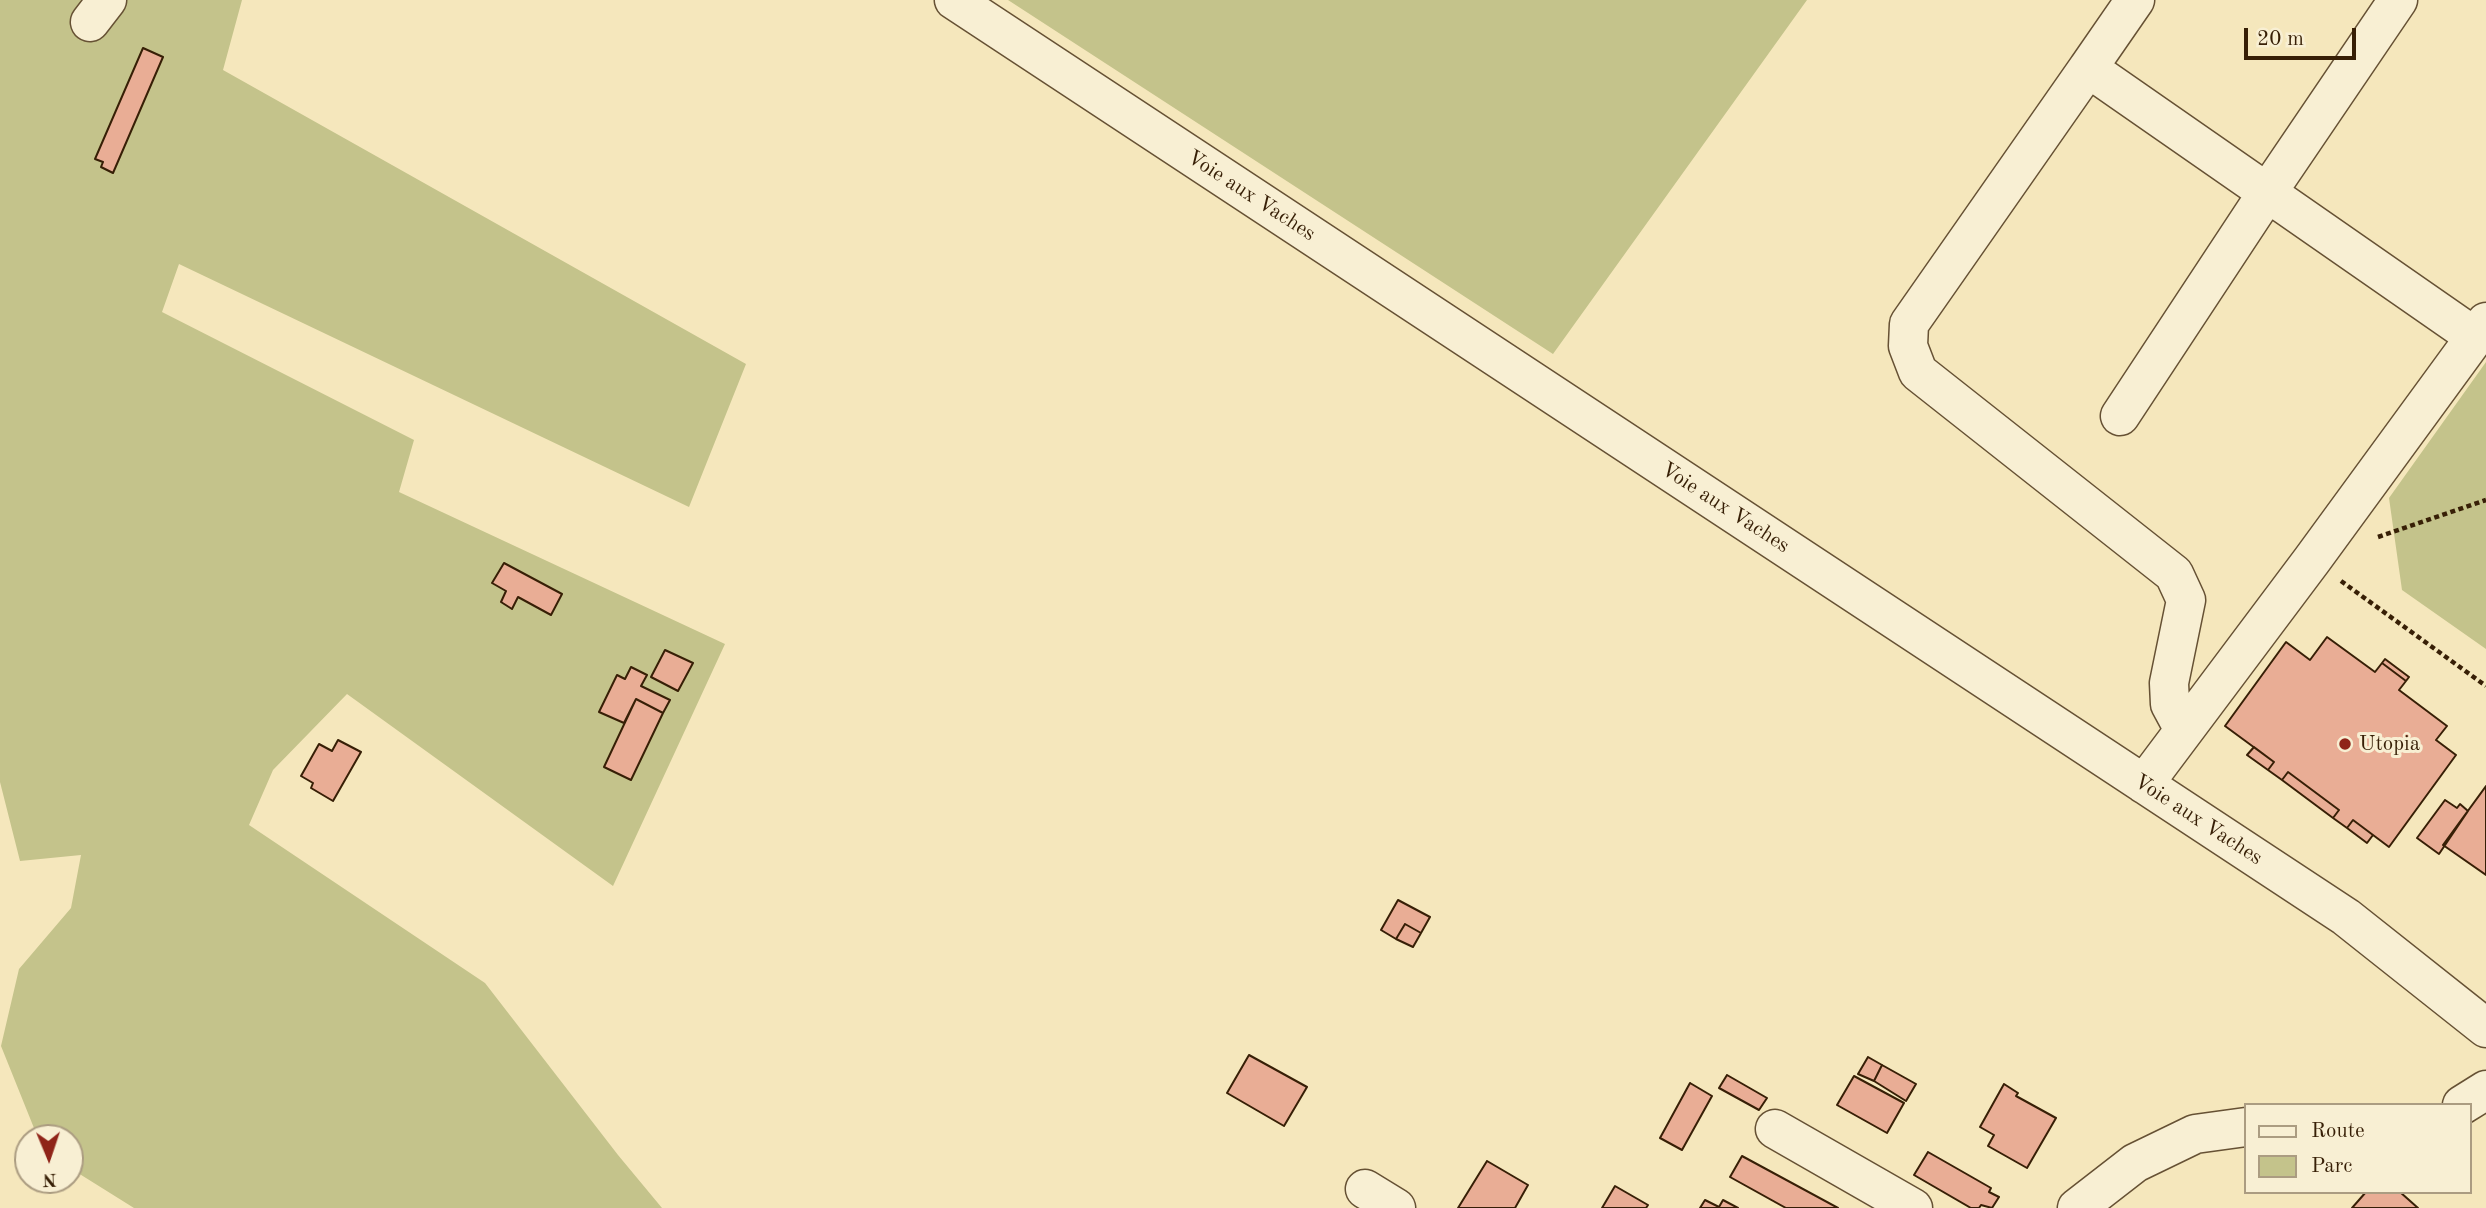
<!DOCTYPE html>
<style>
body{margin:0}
#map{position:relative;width:2486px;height:1208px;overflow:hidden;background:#f5e7bc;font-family:"Old Standard TT",serif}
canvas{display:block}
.legend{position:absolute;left:2244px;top:1103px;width:228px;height:91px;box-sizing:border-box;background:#f8efd3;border:2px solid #ab9c81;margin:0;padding:9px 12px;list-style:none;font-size:21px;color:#371f06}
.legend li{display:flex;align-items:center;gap:14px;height:35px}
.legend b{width:35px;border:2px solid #ab9c81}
.north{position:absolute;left:14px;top:1124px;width:70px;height:70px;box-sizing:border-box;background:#f8efd3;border:2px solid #ab9c81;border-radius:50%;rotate:178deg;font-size:19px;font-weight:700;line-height:28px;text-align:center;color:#371f06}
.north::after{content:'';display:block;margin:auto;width:24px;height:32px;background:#8f2418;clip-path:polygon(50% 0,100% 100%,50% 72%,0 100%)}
.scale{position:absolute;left:2244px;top:28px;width:112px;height:32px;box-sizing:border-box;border:4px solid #371f06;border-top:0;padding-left:9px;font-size:21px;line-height:24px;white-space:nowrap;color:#371f06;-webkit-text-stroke:5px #f8efd3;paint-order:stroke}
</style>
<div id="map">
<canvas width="2486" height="1208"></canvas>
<ul class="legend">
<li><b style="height:9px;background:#f8efd3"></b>Route</li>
<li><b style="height:19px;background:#c4c38b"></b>Parc</li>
</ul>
<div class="north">N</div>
<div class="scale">20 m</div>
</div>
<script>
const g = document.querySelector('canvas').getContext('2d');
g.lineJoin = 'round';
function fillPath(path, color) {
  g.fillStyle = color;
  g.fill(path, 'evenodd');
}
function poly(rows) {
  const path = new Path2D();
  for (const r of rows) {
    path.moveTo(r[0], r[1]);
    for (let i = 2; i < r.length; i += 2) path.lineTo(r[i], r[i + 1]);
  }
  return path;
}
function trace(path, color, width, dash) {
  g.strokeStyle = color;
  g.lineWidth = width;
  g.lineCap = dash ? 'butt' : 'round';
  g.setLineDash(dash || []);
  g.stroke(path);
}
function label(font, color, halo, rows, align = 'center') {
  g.font = font + ' "Old Standard TT",serif';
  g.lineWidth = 6;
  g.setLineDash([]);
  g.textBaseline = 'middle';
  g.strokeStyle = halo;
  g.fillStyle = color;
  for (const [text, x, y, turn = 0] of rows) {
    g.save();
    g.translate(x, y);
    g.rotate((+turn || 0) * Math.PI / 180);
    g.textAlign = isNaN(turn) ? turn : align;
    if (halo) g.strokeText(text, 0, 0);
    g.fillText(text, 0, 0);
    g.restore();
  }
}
const green = poly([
 [0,0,242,0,223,70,746,364,689,507,179,264,162,312,414,440,399,492,725,644,613,886,347,694,273,770,249,825,485,983,618,1155,662,1208,134,1208,70,1168,70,1138,38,1138,1,1046,19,969,71,908,81,855,20,861,0,782],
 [1008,0,1807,0,1553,354],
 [2486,362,2486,649,2402,590,2389,498]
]);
const building = poly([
 [143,48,163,57,113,173,101,167,103,162,95,159,143,48],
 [504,563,562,594,551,615,518,597,512,609,501,602,506,591,492,583,504,563],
 [2327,637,2375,672,2382,663,2406,681,2399,690,2447,726,2436,740,2456,755,2389,847,2353,820,2347,828,2333,818,2339,810,2288,772,2282,780,2268,770,2274,762,2225,726,2286,642,2310,660,2327,637],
 [665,650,693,663,678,691,651,677,665,650],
 [2385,659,2409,677,2406,681,2382,663,2385,659],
 [631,667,647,675,641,686,670,700,663,713,636,699,624,723,599,712,617,675,625,679,631,667],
 [636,699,663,713,631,780,604,767,636,699],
 [338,740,361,752,333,801,311,788,313,783,301,776,319,744,332,751,338,740],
 [2254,747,2274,762,2268,770,2247,755,2254,747],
 [2288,772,2339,810,2333,818,2282,780,2288,772],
 [2486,786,2486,875,2443,845,2486,786],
 [2445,800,2457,808,2460,804,2468,811,2439,854,2417,838,2445,800],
 [2353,820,2373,835,2367,843,2347,828,2353,820],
 [1398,900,1430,917,1421,933,1405,924,1396,939,1381,930,1398,900],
 [1405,924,1421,933,1413,947,1396,939,1405,924],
 [1249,1055,1307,1087,1284,1126,1227,1093,1249,1055],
 [1868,1057,1882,1065,1874,1081,1858,1074,1868,1057],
 [1882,1065,1916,1084,1906,1101,1874,1081,1882,1065],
 [1727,1075,1767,1098,1759,1110,1719,1088,1727,1075],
 [1854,1076,1904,1103,1887,1133,1837,1105,1854,1076],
 [1690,1083,1712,1096,1682,1150,1660,1138,1690,1083],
 [2004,1084,2018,1093,2016,1096,2056,1118,2027,1168,1988,1146,1994,1135,1980,1127,2004,1084],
 [1928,1152,1991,1188,1989,1192,1999,1197,1992,1208,1981,1205,1979,1208,1971,1208,1914,1175,1928,1152],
 [1742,1156,1838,1208,1786,1208,1730,1177,1742,1156],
 [1487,1161,1528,1185,1515,1208,1458,1208,1487,1161],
 [1615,1186,1648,1205,1646,1208,1602,1208,1615,1186],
 [2366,1192,2400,1192,2418,1208,2352,1208,2366,1192],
 [1705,1200,1719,1207,1723,1200,1738,1208,1700,1208,1705,1200]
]);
const path = poly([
 [2378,537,2486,500],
 [2341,581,2486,686]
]);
const minor = poly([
 [954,0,2346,917,2486,1028],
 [90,22,107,0],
 [2088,68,2135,0],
 [2120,416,2267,193,2398,0],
 [2184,730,2170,704,2169,683,2186,600,2174,574,1918,372,1908,346,1909,324,2088,68,2475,337],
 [2144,784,2312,560,2486,322],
 [2462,1105,2486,1090],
 [1775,1129,1913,1208],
 [1365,1189,1396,1208],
 [2077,1208,2135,1163,2195,1134,2246,1127]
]);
const markers = [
 [2345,744,7,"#8f2418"]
];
const streetNames = [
 ["Voie aux Vaches",1251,196,33],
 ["Voie aux Vaches",1725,508,33],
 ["Voie aux Vaches",2198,820,33]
];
const poiNames = [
 ["Utopia",2359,744]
];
fillPath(green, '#c4c38b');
fillPath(building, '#e9ad95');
trace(building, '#371f06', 2);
trace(minor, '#665134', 41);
trace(path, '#371f06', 4.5, [5, 3.5]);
trace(minor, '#f8efd3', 38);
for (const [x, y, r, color] of markers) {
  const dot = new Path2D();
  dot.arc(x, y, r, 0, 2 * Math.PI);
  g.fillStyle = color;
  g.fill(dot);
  trace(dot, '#f8efd3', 2.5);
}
label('21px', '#371f06', '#f8efd3', streetNames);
label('21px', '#371f06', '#f8efd3', poiNames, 'left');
</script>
